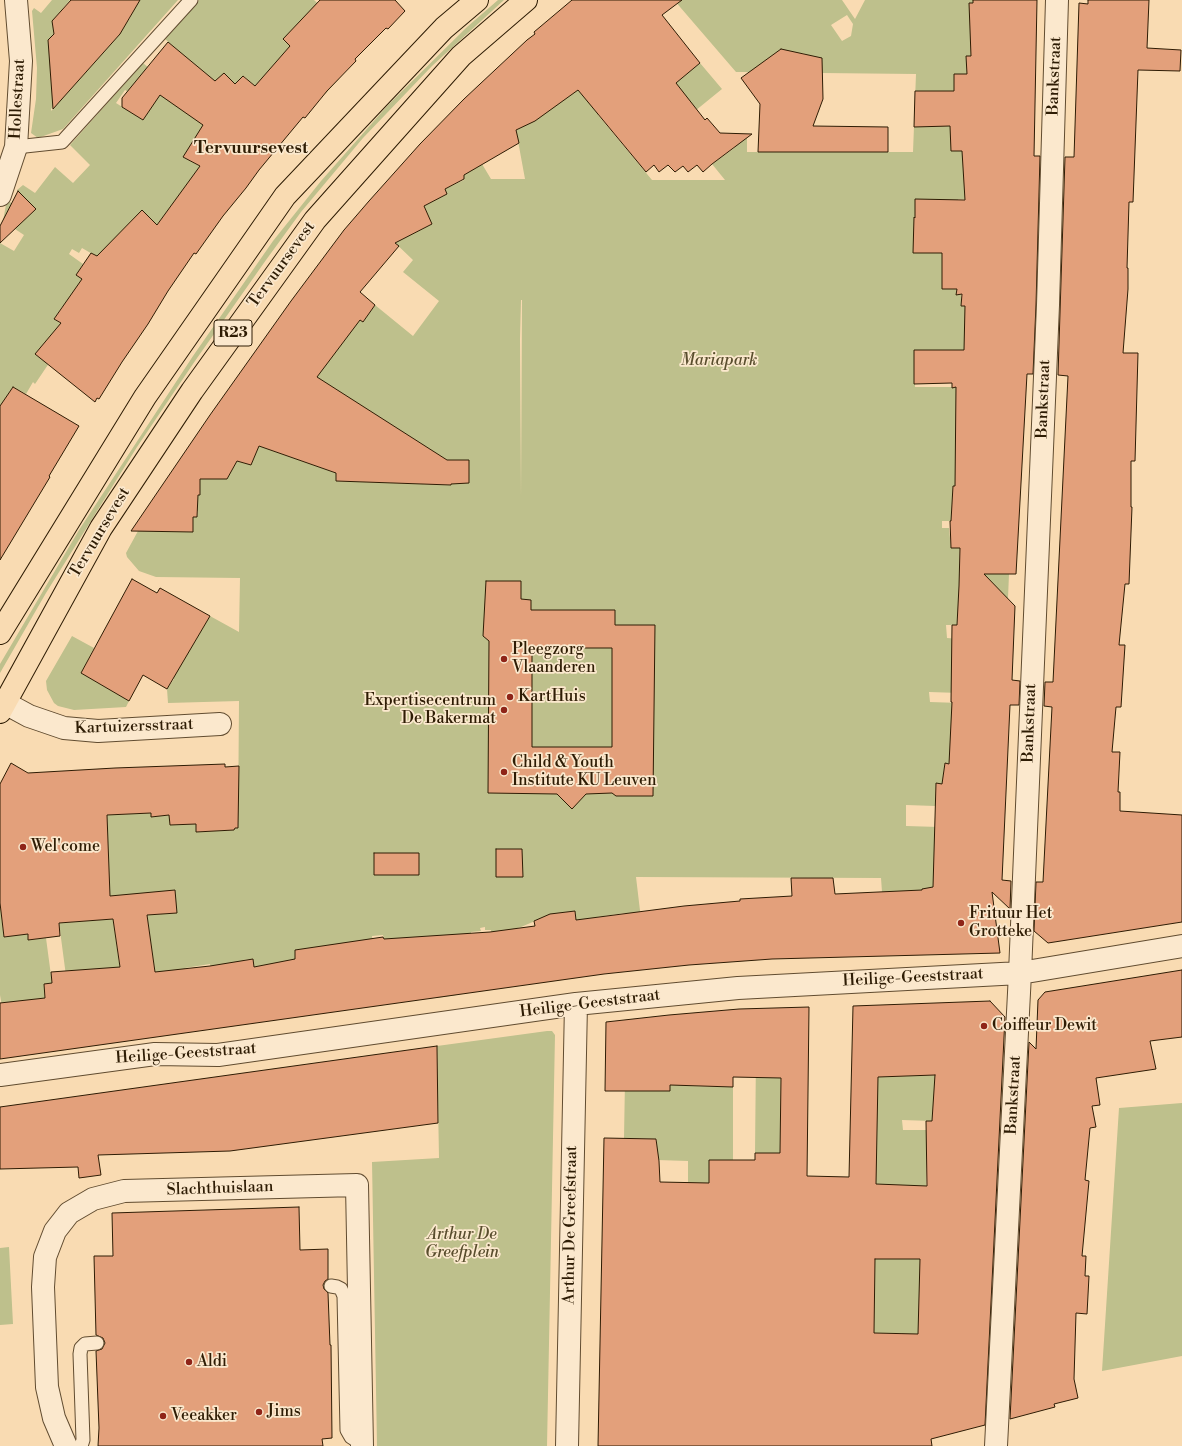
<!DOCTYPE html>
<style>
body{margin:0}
canvas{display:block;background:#f9dbb2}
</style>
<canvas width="1182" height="1446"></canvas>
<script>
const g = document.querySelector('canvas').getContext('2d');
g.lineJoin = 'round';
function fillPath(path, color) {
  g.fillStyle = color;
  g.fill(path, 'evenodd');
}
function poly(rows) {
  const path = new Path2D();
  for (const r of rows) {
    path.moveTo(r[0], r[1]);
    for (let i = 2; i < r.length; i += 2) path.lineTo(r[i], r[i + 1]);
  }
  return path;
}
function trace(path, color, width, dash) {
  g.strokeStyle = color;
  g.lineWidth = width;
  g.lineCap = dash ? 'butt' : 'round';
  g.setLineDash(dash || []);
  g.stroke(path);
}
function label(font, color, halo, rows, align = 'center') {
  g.font = font + ' "Libre Bodoni",serif';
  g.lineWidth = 3.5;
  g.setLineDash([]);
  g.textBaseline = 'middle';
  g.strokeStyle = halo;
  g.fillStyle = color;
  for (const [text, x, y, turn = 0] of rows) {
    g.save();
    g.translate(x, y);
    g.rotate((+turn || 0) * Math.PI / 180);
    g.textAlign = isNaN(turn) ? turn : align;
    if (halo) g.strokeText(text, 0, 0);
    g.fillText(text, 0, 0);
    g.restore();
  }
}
const green = poly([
 [52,0,70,0,52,21,54,34,48,40,54,105,51,109,51,111,117,37,130,18,138,0,178,0,63,129,38,138,31,133,36,99,37,68,32,11,34,8,41,13],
 [199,0,314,0,325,10,315,57,339,79,325,94,302,73,255,86,244,76,235,84,224,73,241,105,183,157,201,167,157,225,142,210,125,228,118,269,82,248,79,253,72,249,69,254,83,264,76,275,99,289,35,384,33,382,26,394,13,387,8,394,15,400,0,408,0,243,14,251,24,235,3,221,7,199,26,218,36,209,17,190,23,185,35,193,55,167,73,183,90,165,70,145,143,63,165,82,185,57,165,39],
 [292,30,302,57,283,40],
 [125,90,145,102,143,105,150,110,143,120,116,103],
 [62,307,74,315,66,327,54,319],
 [498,0,504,0,432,66,363,138,301,212,266,260,195,361,137,447,46,593,0,673,0,664,79,530,193,356,273,241,321,181,388,105,467,27],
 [674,0,842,0,855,19,865,0,973,0,973,3,969,3,970,15,979,56,966,56,967,64,973,74,954,74,954,83,969,84,951,142,951,151,976,151,964,178,965,199,958,199,958,217,942,275,942,289,957,289,956,294,961,294,961,306,977,305,967,350,915,372,915,387,974,387,956,486,953,486,951,521,942,521,942,528,949,528,951,548,960,548,959,574,1009,574,1008,598,959,598,957,625,946,625,947,638,974,640,952,648,952,660,960,693,929,692,930,702,960,703,950,764,945,763,943,776,954,785,936,784,935,806,906,805,906,826,939,827,942,892,882,892,881,878,636,877,641,919,625,913,597,917,577,926,575,911,560,913,535,921,521,927,514,929,515,935,492,938,491,930,485,930,485,927,480,928,481,931,471,932,472,944,453,946,457,995,437,998,432,936,420,937,385,948,383,935,372,936,374,953,338,944,295,950,295,960,254,967,253,959,243,960,245,974,211,972,210,964,185,968,186,981,157,985,147,915,176,913,110,896,107,815,151,813,151,817,169,815,170,825,196,824,196,832,234,830,235,828,238,827,239,701,168,703,167,689,174,679,143,663,194,643,210,616,239,632,240,578,156,577,139,571,127,557,126,553,138,531,193,532,193,517,197,516,198,511,196,511,196,495,200,495,200,479,227,479,237,461,251,465,259,446,336,473,336,481,451,485,453,464,315,376,354,315,363,322,375,305,413,336,439,301,403,272,413,260,391,239,413,234,432,224,424,206,447,194,445,189,464,180,463,174,482,164,491,179,525,179,516,130,527,124,577,90,642,79,598,115,652,180,725,180,712,164,733,149,747,134,747,152,913,152,916,74,821,73,807,55,802,53,757,72,736,72],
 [847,15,853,24,851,36,842,41,831,25],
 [521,300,522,300,521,498,520,339],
 [700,63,722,89,679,124,658,97],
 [72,636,94,648,81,673,129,701,126,707,74,710,58,706,54,703,47,690,46,681],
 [0,909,3,909,1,915,4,937,28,934,28,940,46,938,52,983,44,984,45,998,35,999,2,1007,0,995],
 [113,919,124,999,70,1006,59,923],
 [547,1031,552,1031,555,1035,547,1446,377,1446,372,1162,439,1158,437,1046],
 [756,1053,781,1066,780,1153,755,1153],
 [939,1075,932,1121,902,1120,903,1130,931,1130,926,1149,926,1186,921,1259,919,1336,903,1336,902,1333,874,1333,877,1077],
 [625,1080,647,1082,647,1091,670,1091,670,1083,690,1086,733,1087,733,1160,709,1160,709,1183,665,1193,665,1182,688,1182,688,1161,657,1160,657,1139,624,1138],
 [1182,1103,1182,1356,1102,1371,1119,1108],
 [9,1247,13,1324,0,1325,0,1248]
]);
const building = poly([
 [71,0,140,0,120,34,53,109,48,40,54,34,52,21,71,0],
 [320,0,395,0,405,11,388,29,386,28,355,59,356,61,327,91,305,118,303,117,259,170,246,188,223,216,196,254,194,253,168,291,148,324,122,362,99,399,97,398,95,402,35,354,61,323,54,319,82,279,76,275,91,253,97,256,142,210,157,225,200,166,183,157,203,125,160,95,143,120,122,107,122,98,168,42,215,81,224,73,235,84,243,76,255,86,290,46,283,39,320,0],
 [572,0,682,0,662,15,700,63,676,83,705,120,707,118,720,133,752,134,712,164,703,172,697,165,688,172,683,166,675,172,668,165,659,172,654,165,646,172,578,90,535,121,516,130,519,143,464,175,464,179,445,189,447,194,424,206,432,224,395,243,399,246,360,292,375,305,363,322,360,320,317,377,447,460,469,460,469,483,451,484,451,485,336,481,336,473,259,446,251,465,237,461,227,479,200,479,200,495,198,495,197,517,193,517,193,532,131,531,210,415,291,301,344,230,369,201,420,144,464,99,527,40,535,34,534,32,572,0],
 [973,0,1037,0,1034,156,1040,156,1036,305,1033,374,1027,374,1016,574,984,574,1015,606,1012,680,1020,681,1019,705,1010,705,1002,880,1011,881,1010,909,992,892,1000,953,772,959,689,965,604,974,0,1059,0,1003,45,998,44,984,52,983,51,972,120,967,113,919,59,923,60,936,28,940,28,934,4,937,0,903,0,784,11,763,28,773,115,768,225,764,225,767,239,766,238,828,235,828,234,830,196,832,196,824,170,825,169,815,151,817,151,813,107,815,110,896,175,890,177,913,147,915,155,972,210,966,253,959,254,967,295,959,295,950,383,937,384,939,490,932,535,926,534,921,550,914,575,911,576,920,684,906,740,901,740,899,792,896,791,878,833,878,835,894,922,890,922,889,933,887,936,783,942,784,945,763,949,764,952,702,951,702,952,625,957,625,959,586,960,548,951,548,950,521,951,521,953,486,955,486,956,387,952,388,952,383,914,384,914,350,964,350,965,306,961,306,962,294,956,295,957,289,942,289,942,253,913,253,914,217,915,218,915,199,965,200,962,151,951,151,950,126,914,127,915,91,954,91,954,74,967,74,966,56,971,56,969,3,973,3,973,0],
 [1088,0,1149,0,1147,48,1181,50,1180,71,1138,70,1133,202,1129,202,1127,268,1128,268,1128,289,1123,353,1138,353,1135,461,1131,461,1131,507,1132,507,1129,584,1125,584,1119,645,1125,645,1121,707,1116,707,1112,752,1120,752,1118,792,1120,792,1120,811,1182,815,1182,922,1048,943,1034,931,1036,882,1043,882,1052,707,1044,706,1045,682,1053,682,1068,376,1058,375,1065,157,1074,157,1079,3,1088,4,1088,0],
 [781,49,822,58,823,99,813,126,888,127,888,152,758,152,760,104,741,78,781,49],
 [18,191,36,209,0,243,0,226,18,191],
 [13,387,79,426,49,476,50,477,0,560,0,406,13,387],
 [132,579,157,593,160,588,210,616,167,689,143,675,129,701,81,673,132,579],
 [486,581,521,581,521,599,531,600,531,610,615,610,615,625,655,625,653,796,616,796,612,793,586,794,572,809,557,794,488,793,489,641,483,636,486,581],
 [532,648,612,648,612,747,532,747,532,648],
 [496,849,522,849,523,877,496,877,496,849],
 [374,853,419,853,419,875,374,875,374,853],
 [1182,970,1182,1037,1150,1041,1156,1069,1096,1078,1100,1105,1092,1106,1096,1127,1090,1128,1085,1180,1089,1181,1082,1256,1086,1256,1085,1276,1089,1276,1087,1314,1076,1313,1074,1379,1078,1398,1054,1404,1055,1407,1010,1419,1029,1042,1036,1049,1038,1000,1045,992,1182,970],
 [990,1001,1005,1017,985,1425,931,1439,932,1446,598,1446,604,1138,656,1139,659,1161,660,1182,709,1183,709,1160,755,1160,755,1153,780,1153,781,1078,733,1077,733,1087,670,1085,670,1091,605,1091,606,1022,669,1015,739,1009,809,1007,807,1176,849,1177,853,1006,990,1001],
 [935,1075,932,1121,926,1121,927,1186,876,1184,878,1077,935,1075],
 [875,1259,920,1259,918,1334,874,1333,875,1259],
 [437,1046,438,1123,230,1151,98,1155,101,1175,79,1178,78,1167,0,1169,0,1107,437,1046],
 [299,1207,300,1250,328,1249,328,1279,325,1281,323,1285,324,1289,328,1293,330,1345,331,1345,332,1438,322,1439,323,1446,98,1446,99,1428,96,1351,102,1349,105,1343,103,1338,96,1335,94,1256,113,1256,112,1213,299,1207]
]);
const lane = poly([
 [16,147,62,142,191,0],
 [331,1286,337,1287,341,1289,344,1296,347,1430,351,1437,362,1444],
 [81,1446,83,1440,80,1354,81,1348,85,1344,97,1343]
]);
const street = poly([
 [0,195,16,147,21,61,16,0],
 [5,703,29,716,64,728,98,731,220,724],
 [0,1075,155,1054,218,1055,576,1004,738,988,1020,973,1182,946],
 [66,1446,54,1418,47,1387,43,1287,45,1257,55,1231,69,1213,93,1199,124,1191,357,1185,362,1446],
 [567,1446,576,1004],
 [996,1446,1020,973,1048,305,1057,0]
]);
const primary = poly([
 [0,633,145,397,285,196,444,28,477,0],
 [0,712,101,528,192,391,315,220,461,56,526,0]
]);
const markers = [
 [504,659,4,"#8f2418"],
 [510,697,4,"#8f2418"],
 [504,710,4,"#8f2418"],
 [504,772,4,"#8f2418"],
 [23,847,4,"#8f2418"],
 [961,923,4,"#8f2418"],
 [984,1026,4,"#8f2418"],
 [189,1362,4,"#8f2418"],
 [259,1412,4,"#8f2418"],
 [163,1416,4,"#8f2418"]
];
const shields = [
 [233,333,38]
];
const shieldNames = [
 ["R23",233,333]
];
const streetNames = [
 ["Bankstraat",1055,76,-88],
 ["Hollestraat",18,99,-87],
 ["Tervuursevest",282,265,-54],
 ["Bankstraat",1044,399,-88],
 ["Tervuursevest",100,533,-59],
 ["Bankstraat",1030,723,-88],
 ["Kartuizersstraat",134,727,-2],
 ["Heilige-Geeststraat",913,978,-3],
 ["Heilige-Geeststraat",590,1004,-7],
 ["Heilige-Geeststraat",186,1054,-4],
 ["Bankstraat",1014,1095,-87],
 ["Slachthuislaan",220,1189,-2],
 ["Arthur De Greefstraat",571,1225,-89]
];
const parkNames = [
 ["Mariapark",719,361],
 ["Arthur De",462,1235],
 ["Greefplein",462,1253]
];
const poiNames = [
 ["Pleegzorg",512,650],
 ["Vlaanderen",512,668],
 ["KartHuis",518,697],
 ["Expertisecentrum",496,701,"right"],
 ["De Bakermat",496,719,"right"],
 ["Child & Youth",512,763],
 ["Institute KU Leuven",512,781],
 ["Wel'come",31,847],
 ["Frituur Het",969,914],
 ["Grotteke",969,932],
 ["Coiffeur Dewit",992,1026],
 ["Aldi",197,1362],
 ["Jims",267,1412],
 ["Veeakker",171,1416]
];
const neighbourhoodNames = [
 ["Tervuursevest",251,149]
];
fillPath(green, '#bec08c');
fillPath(building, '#e3a07b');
trace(building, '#2e1c04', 1);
trace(lane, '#614c30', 15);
trace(street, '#614c30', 24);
trace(primary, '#2e1c04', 24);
trace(lane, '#fbe8cd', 13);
trace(street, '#fbe8cd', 22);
trace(primary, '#f9dbb2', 22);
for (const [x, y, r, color] of markers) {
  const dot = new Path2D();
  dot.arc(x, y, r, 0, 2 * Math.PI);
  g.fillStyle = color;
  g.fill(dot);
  trace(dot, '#fbe8cd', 1.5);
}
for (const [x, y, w] of shields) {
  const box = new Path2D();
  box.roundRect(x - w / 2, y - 13, w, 26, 3);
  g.fillStyle = '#fbe8cd';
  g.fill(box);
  trace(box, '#2e1c04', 1);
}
label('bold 15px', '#2e1c04', null, shieldNames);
label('16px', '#2e1c04', '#fbe8cd', streetNames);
label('italic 16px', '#594d2d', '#fbe8cd', parkNames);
label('16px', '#2e1c04', '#fbe8cd', poiNames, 'left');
label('bold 17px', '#2e1c04', '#fbe8cd', neighbourhoodNames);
</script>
